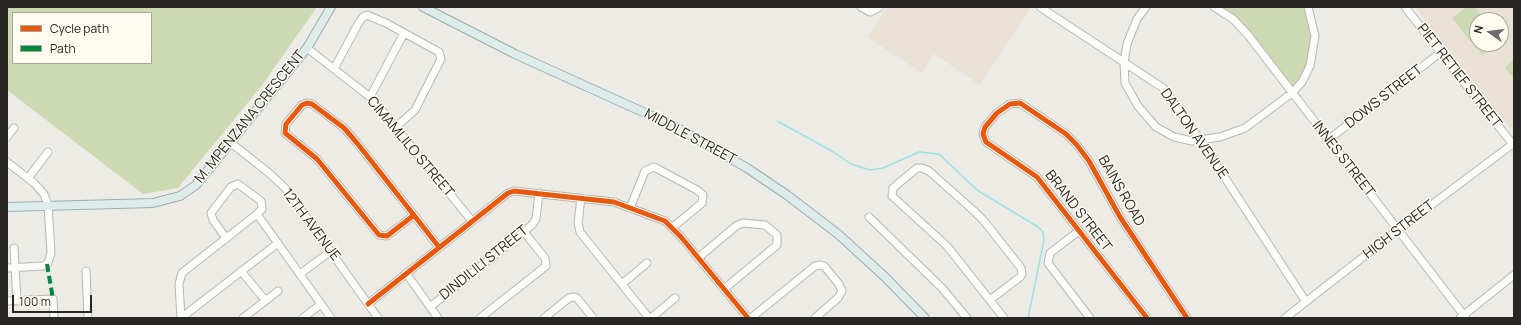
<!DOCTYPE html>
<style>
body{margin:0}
#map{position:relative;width:1521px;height:325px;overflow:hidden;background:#ecebe6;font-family:Manrope,sans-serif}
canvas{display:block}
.frame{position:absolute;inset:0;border:8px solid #282724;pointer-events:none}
.legend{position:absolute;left:12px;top:12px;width:140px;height:52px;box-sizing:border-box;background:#fdfaf0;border:1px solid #a8a69e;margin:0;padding:5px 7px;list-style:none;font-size:12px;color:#282724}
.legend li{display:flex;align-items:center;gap:8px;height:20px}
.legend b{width:20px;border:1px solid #a8a69e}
.north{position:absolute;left:1469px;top:12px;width:40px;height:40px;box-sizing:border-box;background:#fdfaf0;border:1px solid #a8a69e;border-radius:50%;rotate:284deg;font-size:11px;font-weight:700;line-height:16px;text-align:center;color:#282724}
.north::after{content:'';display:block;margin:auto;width:14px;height:18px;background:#6d6c68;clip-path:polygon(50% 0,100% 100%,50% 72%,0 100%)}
.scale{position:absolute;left:12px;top:295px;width:80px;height:18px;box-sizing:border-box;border:2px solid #282724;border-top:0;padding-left:5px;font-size:12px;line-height:14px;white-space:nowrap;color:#282724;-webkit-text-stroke:3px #fdfaf0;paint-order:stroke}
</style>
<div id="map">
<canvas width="1521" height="325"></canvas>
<div class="frame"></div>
<ul class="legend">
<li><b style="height:5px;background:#e8590c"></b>Cycle path</li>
<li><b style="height:5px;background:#00873e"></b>Path</li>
</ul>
<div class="north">N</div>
<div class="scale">100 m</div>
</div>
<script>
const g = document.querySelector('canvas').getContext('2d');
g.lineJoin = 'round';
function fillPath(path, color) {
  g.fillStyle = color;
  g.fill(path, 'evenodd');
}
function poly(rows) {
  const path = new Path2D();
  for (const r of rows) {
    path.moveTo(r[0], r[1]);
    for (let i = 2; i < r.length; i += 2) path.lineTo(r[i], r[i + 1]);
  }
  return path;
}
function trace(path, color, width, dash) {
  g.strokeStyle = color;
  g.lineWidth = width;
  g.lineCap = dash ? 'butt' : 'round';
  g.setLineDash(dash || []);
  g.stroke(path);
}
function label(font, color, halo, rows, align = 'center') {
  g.font = font + ' Manrope,sans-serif';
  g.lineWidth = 3;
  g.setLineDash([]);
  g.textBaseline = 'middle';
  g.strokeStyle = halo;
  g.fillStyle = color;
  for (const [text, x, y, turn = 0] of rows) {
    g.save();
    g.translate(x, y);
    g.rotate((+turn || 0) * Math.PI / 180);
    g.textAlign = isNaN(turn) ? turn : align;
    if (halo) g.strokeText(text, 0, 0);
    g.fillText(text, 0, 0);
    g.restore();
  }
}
const education = poly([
 [888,7,1027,7,1030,9,980,85,934,54,922,73,867,37],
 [1415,7,1514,7,1514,128,1511,130],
 [1477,20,1501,20,1501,44,1477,44]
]);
const green = poly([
 [7,7,317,7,263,84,178,188,143,194,7,90],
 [13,13,151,13,151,63,13,63],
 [1215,7,1307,7,1315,42,1311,65,1295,95,1240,24],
 [1466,7,1475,7,1485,20,1477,20,1477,44,1495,44,1482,55,1472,43,1476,40,1475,38,1470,41,1452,18],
 [1514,60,1514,79,1505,67]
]);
const stream = poly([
 [777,121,832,151,851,164,870,170,883,168,919,152,939,154,977,190,1038,227,1043,232,1044,240,1028,318]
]);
const minor = poly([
 [861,7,870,12,880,7],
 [1040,7,1163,88,1201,141,1306,302],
 [1146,7,1137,19,1127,44,1124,63,1125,83,1138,106,1156,127,1174,137,1192,141,1220,137,1245,128,1292,93,1302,82,1310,66,1315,36,1308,7],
 [1214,7,1233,19,1248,35,1466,318],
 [1405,7,1514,146],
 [307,48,370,97,380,108,472,221],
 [334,69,358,24,363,17,367,15,386,23,439,52,441,59,415,110,396,127],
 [370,97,404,33],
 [7,137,14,128],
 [1328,140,1441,52],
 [231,143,269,173,287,190,378,318],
 [7,162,34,183,44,194,48,205,51,253,48,263,43,266,7,268],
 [28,178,48,152],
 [581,198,578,223,580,232,649,318],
 [630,208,645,171,654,167,697,190,703,195,702,203,673,227],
 [257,214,331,318],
 [414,215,387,236,379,235,317,159,285,133,286,124,302,105,307,103,312,104,344,128,357,143,439,247],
 [869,217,942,288,967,318],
 [1079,231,1050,253,1048,263,1090,318],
 [14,248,17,301],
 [698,258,736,226,743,223,765,225,777,235,777,245,724,289],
 [86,271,88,318],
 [241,271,265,300],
 [406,273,438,318],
 [300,274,331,251],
 [622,284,647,263],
 [990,300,1020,277,1022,274,1021,268,984,221,974,211,929,171,922,168,917,168,893,188,892,196,947,246,1004,318],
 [7,301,53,299,54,318],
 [368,304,508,193,514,191,614,202,665,221,681,237,748,318],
 [430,307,532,225,536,219,539,193],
 [181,318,179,284,182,273,257,214,262,209,261,201,238,184,231,187,211,213,213,220,226,238],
 [181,318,278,243],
 [243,318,278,291],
 [303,318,321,304],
 [480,318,546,266,545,258,524,232],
 [544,318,569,298,574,297,577,298,593,318],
 [651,318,675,298],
 [751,318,815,266,820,265,824,266,839,284,842,291,838,298,815,318],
 [1147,318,1037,177,986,142,983,134,985,127,997,113,1010,104,1020,103,1066,134,1076,144,1089,161,1120,217,1187,318],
 [1285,318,1398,230,1514,143],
 [1460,318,1514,275]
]);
const major = poly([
 [423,7,515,54,676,127,747,168,787,195,838,234,885,277,925,318],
 [7,207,153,203,180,196,196,185,268,96,307,48,331,7]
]);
const quiet = poly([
 [47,264,53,299]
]);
const cycleway = poly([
 [414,215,387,236,379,235,317,159,285,133,286,124,302,105,307,103,312,104,344,128,357,143,439,247],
 [368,304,508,193,514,191,614,202,665,221,681,237,748,318],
 [1147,318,1037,177,986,142,983,134,985,127,997,113,1010,104,1020,103,1066,134,1076,144,1089,161,1120,217,1187,318]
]);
const streetNames = [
 ["PIET RETIEF STREET",1459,76,52],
 ["DOWS STREET",1384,97,-38],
 ["M. MPENZANA CRESCENT",250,117,-51],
 ["DALTON AVENUE",1194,134,55],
 ["MIDDLE STREET",690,137,28],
 ["CIMAMLILO STREET",410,147,50],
 ["INNES STREET",1343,159,52],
 ["BAINS ROAD",1121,191,60],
 ["BRAND STREET",1078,211,52],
 ["12TH AVENUE",311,225,53],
 ["HIGH STREET",1399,230,-38],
 ["DINDILILI STREET",484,263,-39]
];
fillPath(education, '#eae1d5');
fillPath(green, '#cdd9b3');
trace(stream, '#9de0e5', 1.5);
trace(minor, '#b7b6b2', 9);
trace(major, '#97aeae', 10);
trace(minor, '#fcfcfb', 7);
trace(major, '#deebeb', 8);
trace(quiet, '#00873e', 4, [8, 4]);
trace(cycleway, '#e8590c', 5);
label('14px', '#282724', '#fdfaf0', streetNames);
</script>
